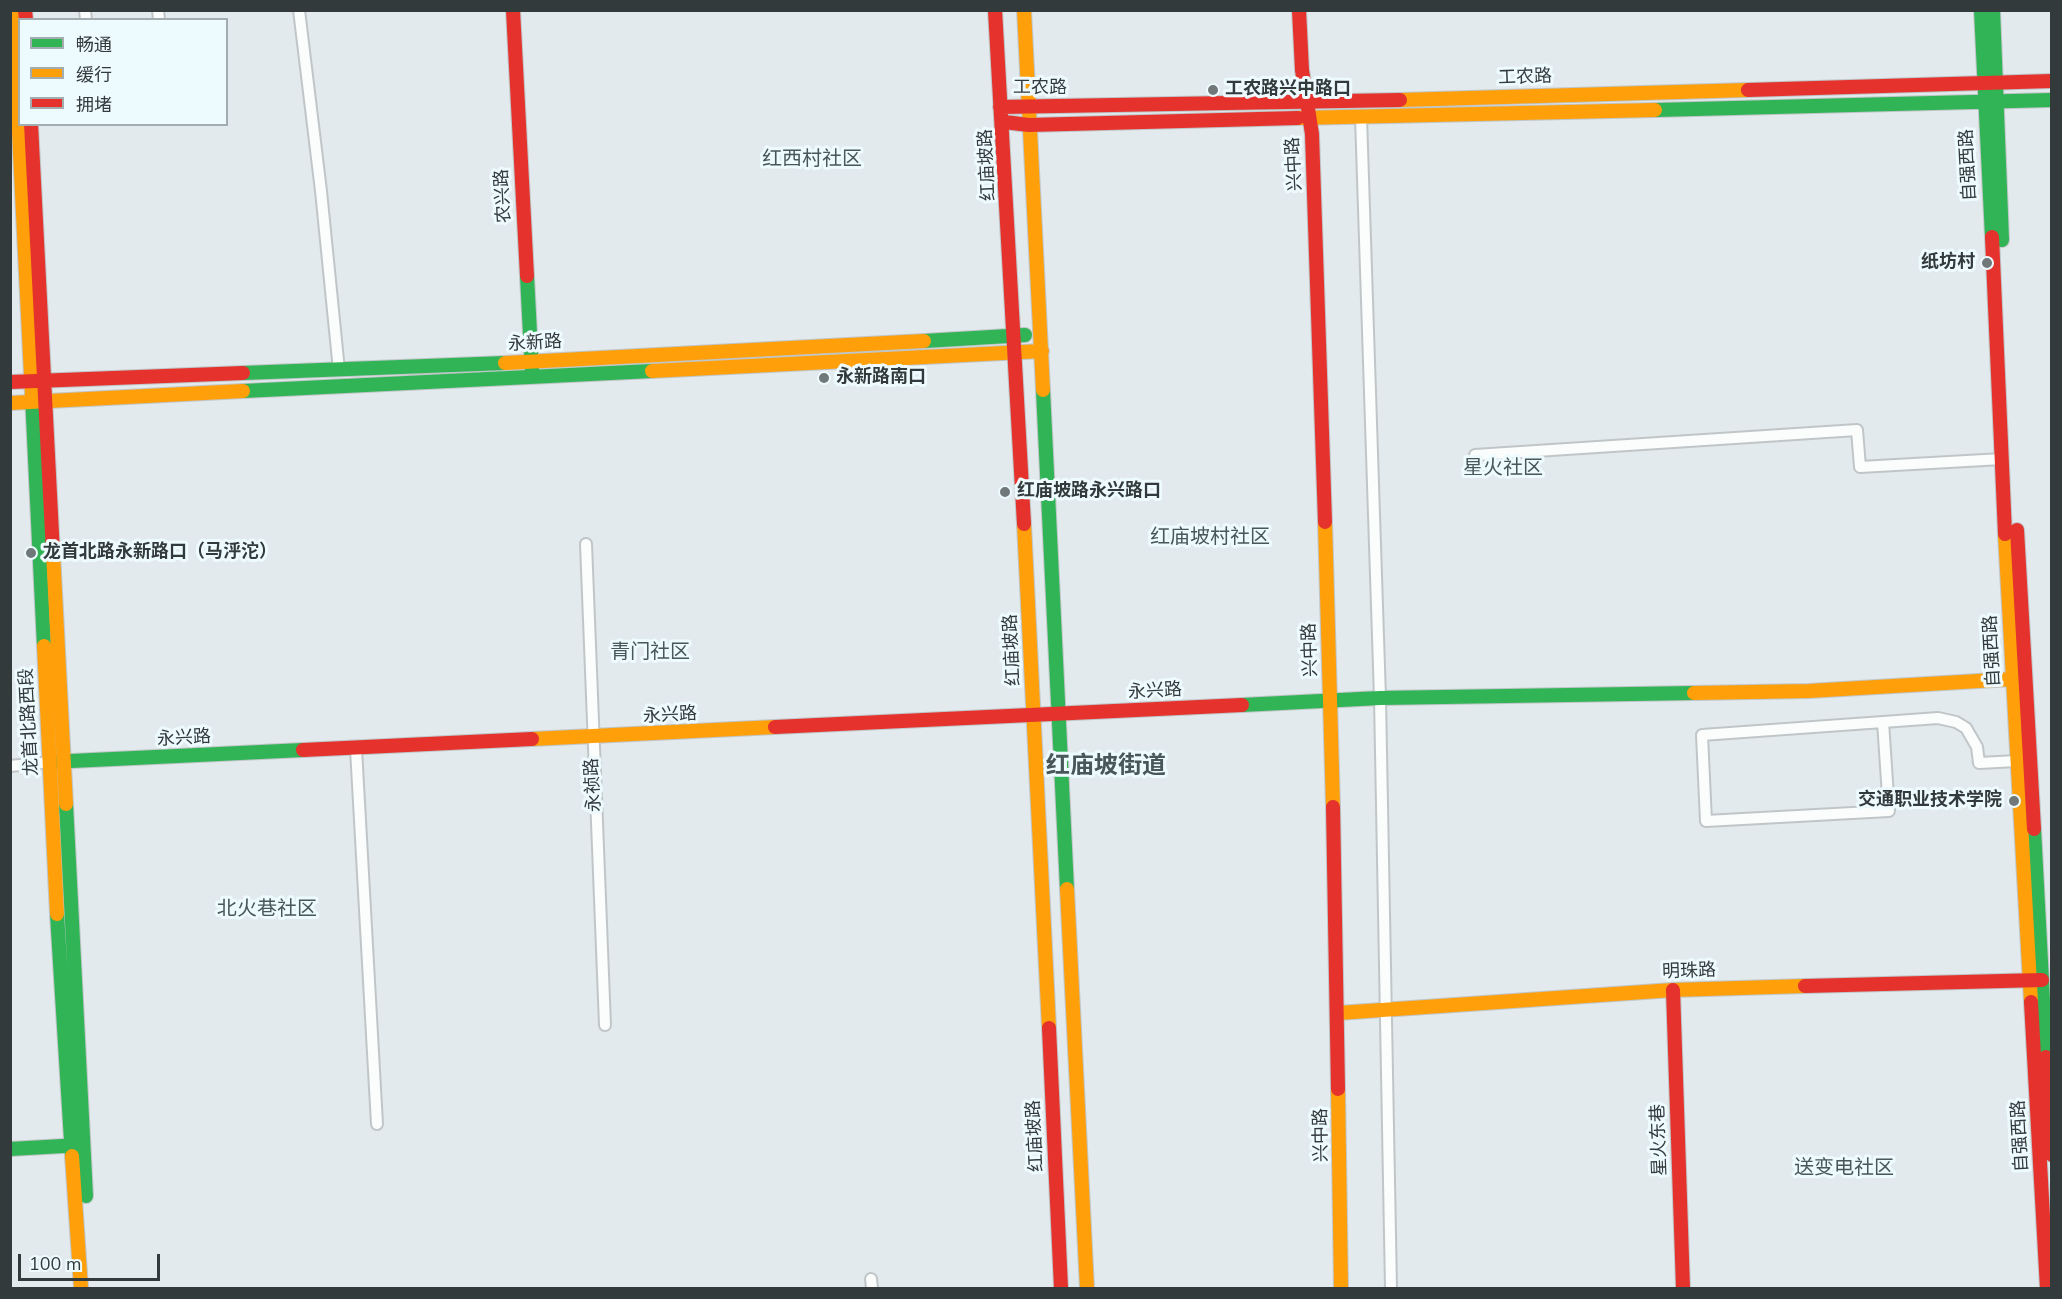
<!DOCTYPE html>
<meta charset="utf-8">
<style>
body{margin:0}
#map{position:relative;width:2062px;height:1299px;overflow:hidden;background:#e2eaed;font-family:"Nunito Sans","Noto Sans SC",sans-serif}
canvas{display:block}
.frame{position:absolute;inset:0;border:12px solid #333a3b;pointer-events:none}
.legend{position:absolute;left:18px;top:18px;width:210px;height:108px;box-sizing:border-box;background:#edfafe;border:2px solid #a3adb0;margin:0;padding:8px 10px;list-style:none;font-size:18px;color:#333a3b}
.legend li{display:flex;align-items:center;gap:12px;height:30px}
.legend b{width:30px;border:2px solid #a3adb0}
.scale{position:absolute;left:18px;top:1254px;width:142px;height:27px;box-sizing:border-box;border:3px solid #333a3b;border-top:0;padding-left:8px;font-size:18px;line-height:21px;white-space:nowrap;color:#333a3b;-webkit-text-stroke:4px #edfafe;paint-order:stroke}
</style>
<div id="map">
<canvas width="2062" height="1299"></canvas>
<div class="frame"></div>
<ul class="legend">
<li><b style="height:8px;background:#30b455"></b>畅通</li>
<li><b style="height:8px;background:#ff9f0a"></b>缓行</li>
<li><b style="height:8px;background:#e5322d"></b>拥堵</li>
</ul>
<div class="scale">100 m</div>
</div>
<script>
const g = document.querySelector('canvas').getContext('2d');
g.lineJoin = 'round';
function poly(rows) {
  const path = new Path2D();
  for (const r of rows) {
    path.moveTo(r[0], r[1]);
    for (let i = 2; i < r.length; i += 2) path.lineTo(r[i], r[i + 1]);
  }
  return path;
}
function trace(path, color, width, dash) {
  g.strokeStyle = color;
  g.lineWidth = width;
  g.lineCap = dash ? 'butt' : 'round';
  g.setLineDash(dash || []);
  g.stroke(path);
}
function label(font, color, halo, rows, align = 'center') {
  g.font = font + ' "Nunito Sans","Noto Sans SC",sans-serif';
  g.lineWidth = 6;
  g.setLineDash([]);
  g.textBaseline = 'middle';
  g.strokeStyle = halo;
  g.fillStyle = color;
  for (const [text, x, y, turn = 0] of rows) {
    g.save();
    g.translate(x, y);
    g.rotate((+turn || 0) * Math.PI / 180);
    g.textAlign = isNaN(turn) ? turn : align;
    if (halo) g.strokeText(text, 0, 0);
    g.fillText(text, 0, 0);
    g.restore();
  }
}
const street = poly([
 [85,10,86,20],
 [158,10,159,20],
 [299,10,321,191,339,370],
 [1361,117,1380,698,1391,1288],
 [1475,455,1857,430,1860,467,2002,459],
 [586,544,605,1025],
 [1883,722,1889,811,1706,821,1702,735,1883,722,1938,718,1956,722,1966,728,1977,747,1979,763,2017,761],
 [356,749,377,1124],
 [10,766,50,762],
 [871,1279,872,1288]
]);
const fast = poly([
 [1981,10,1992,237],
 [1993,10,2002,240],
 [1655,110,2052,100],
 [527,276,532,372],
 [924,341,1025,335],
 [243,373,505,363],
 [1043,390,1067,889],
 [243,391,652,371],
 [32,396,44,646],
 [1242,705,1380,698,1694,693],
 [50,762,303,750],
 [66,804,86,1196],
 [2034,829,2046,1057],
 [57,914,72,1156],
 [10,1149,81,1145]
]);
const slow = poly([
 [13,10,32,396],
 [1024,10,1043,390],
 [1400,100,1748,90],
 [1298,118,1655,110],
 [505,363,924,341],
 [652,371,1042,351],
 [10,403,243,391],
 [1325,522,1333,807],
 [1024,524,1049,1028],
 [2005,534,2031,1002],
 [53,553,66,804],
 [44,646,57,914],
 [1694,693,1809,691,2012,679],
 [532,739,775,727],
 [1067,889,1087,1288],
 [1338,1013,1673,990,1805,986],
 [1338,1089,1341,1288],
 [72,1156,81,1288]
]);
const jam = poly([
 [25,10,26,20],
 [513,10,527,276],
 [995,10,1024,524],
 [1299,10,1302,70,1312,134,1325,522],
 [1748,90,2052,81],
 [1000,107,1400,100],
 [1004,122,1029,125,1298,118],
 [31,124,53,553],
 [1992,237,2005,534],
 [10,382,243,373],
 [2017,530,2034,829],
 [775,727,1242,705],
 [303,750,532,739],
 [1333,807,1338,1089],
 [1805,986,2042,980],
 [1673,990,1683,1288],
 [2031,1002,2047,1288],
 [1049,1028,1061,1288],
 [2046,1057,2052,1155]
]);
const markers = [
 [1213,90,6,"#707879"],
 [1987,263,6,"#707879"],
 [824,378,6,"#707879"],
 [1005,492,6,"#707879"],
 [31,553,6,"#707879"],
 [2014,801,6,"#707879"]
];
const streetNames = [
 ["工农路",1525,78,-2],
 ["工农路",1040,89],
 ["兴中路",1295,164,-93],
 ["红庙坡路",988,165,-93],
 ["自强西路",1969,165,-93],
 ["农兴路",504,196,-93],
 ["永新路",535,344,-3],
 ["红庙坡路",1013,650,-93],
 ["兴中路",1311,650,-92],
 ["自强西路",1993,651,-93],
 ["永兴路",1155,692,-3],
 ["永兴路",670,716,-3],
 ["龙首北路西段",30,722,-93],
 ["永兴路",184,739,-3],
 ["永祯路",594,785,-93],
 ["明珠路",1689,972,-2],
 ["兴中路",1322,1135,-91],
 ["红庙坡路",1036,1136,-93],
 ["自强西路",2021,1136,-93],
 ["星火东巷",1660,1140,-92]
];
const poiNames = [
 ["工农路兴中路口",1225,90],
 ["纸坊村",1975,263,"right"],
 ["永新路南口",836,378],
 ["红庙坡路永兴路口",1017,492],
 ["龙首北路永新路口（马泘沱）",43,553],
 ["交通职业技术学院",2002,801,"right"]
];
const neighbourhoodNames = [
 ["红西村社区",812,160],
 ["星火社区",1503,469],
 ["红庙坡村社区",1210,538],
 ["青门社区",650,653],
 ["北火巷社区",267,910],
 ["送变电社区",1844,1169]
];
const districtNames = [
 ["红庙坡街道",1106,767]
];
trace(street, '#c0c6c8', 14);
trace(fast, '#c0c6c8', 16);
trace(slow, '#c0c6c8', 16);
trace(jam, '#c0c6c8', 16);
trace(street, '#fbfcfc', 10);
trace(fast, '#30b455', 14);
trace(slow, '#ff9f0a', 14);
trace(jam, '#e5322d', 14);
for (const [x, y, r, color] of markers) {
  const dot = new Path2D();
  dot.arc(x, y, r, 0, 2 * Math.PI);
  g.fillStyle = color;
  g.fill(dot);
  trace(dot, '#edfafe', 2);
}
label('18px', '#333a3b', '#edfafe', streetNames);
label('bold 18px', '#333a3b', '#edfafe', poiNames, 'left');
label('20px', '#49575b', '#edfafe', neighbourhoodNames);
label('bold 24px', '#49575b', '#edfafe', districtNames);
</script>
